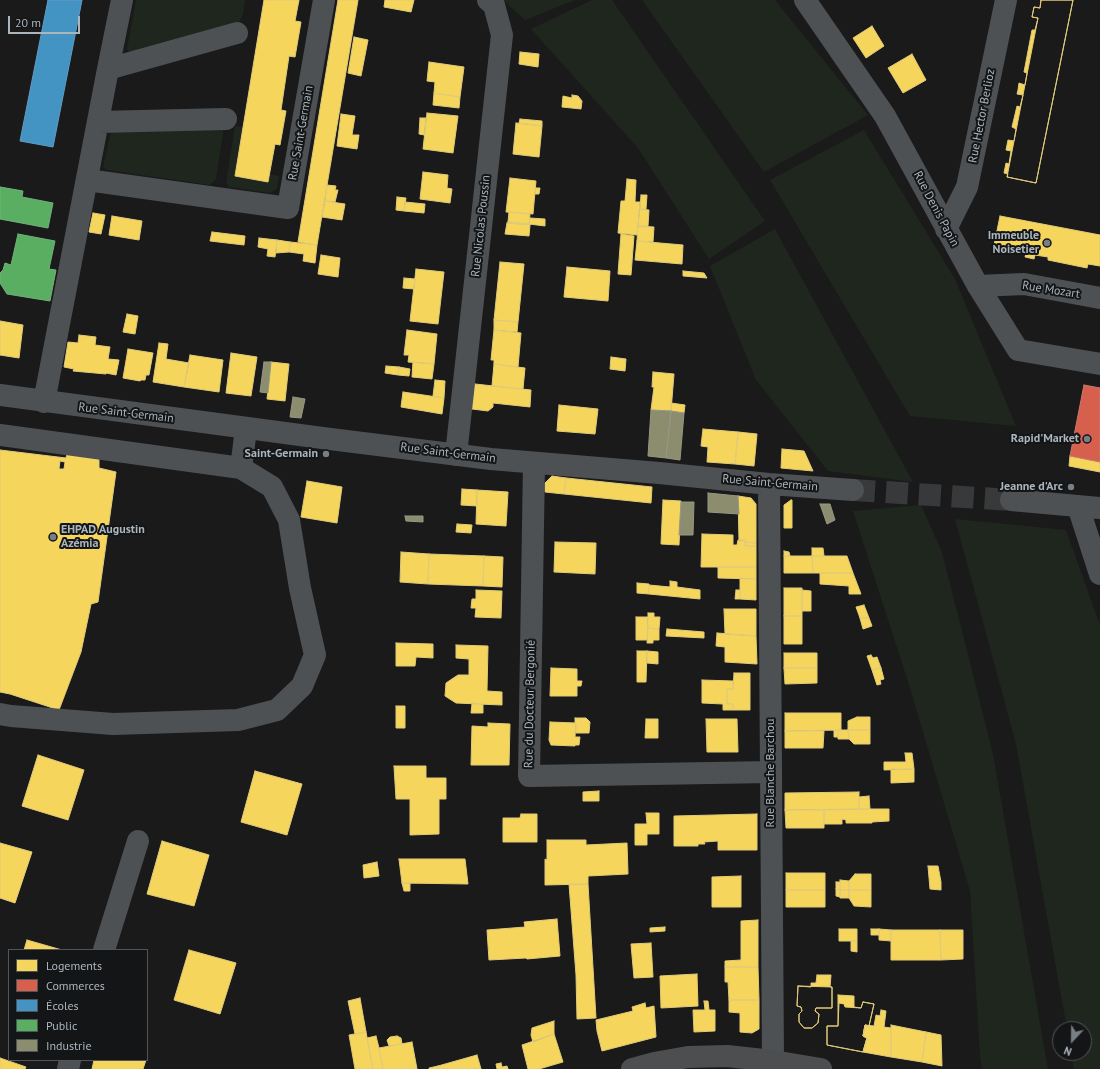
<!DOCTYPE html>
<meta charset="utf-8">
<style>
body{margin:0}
#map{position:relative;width:1100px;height:1069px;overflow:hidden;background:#1a1a1b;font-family:"PT Sans",sans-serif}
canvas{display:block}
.legend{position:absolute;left:8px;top:949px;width:140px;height:112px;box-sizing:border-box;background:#141517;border:1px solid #505559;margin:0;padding:5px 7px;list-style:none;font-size:12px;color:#abb5bc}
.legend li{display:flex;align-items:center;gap:8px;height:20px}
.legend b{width:20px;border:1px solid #505559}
.north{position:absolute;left:1052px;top:1021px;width:40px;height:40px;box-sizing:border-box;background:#141517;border:1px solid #505559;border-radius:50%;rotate:202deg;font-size:11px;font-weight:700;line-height:16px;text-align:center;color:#abb5bc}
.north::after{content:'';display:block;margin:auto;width:14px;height:18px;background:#787f84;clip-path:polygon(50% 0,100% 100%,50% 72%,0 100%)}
.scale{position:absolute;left:8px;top:16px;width:72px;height:18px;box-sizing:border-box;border:2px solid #abb5bc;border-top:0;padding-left:5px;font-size:12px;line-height:14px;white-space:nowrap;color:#abb5bc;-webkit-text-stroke:3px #141517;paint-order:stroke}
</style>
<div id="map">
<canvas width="1100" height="1069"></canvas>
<ul class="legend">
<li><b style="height:11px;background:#f6d55c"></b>Logements</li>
<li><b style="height:11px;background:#d6604d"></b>Commerces</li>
<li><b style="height:11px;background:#4393c3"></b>Écoles</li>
<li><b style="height:11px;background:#5aae61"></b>Public</li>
<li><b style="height:11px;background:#8c8c6e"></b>Industrie</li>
</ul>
<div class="north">N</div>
<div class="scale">20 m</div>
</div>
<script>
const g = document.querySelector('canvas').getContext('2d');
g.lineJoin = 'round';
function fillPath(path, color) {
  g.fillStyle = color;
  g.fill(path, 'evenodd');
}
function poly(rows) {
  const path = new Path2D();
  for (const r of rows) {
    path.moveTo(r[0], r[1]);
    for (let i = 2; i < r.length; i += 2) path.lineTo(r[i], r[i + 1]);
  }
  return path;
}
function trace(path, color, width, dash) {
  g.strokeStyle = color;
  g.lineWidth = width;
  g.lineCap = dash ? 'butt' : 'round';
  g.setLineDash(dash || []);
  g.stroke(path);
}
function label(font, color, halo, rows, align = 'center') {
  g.font = font + ' "PT Sans",sans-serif';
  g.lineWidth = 4;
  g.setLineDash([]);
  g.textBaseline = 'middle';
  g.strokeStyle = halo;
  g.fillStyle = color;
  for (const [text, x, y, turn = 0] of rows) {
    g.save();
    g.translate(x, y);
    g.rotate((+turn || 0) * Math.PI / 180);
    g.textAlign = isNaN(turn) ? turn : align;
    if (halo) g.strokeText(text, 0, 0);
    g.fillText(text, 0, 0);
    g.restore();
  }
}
const green = poly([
 [136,0,245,0,243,14,240,21,235,25,130,54,127,49],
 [503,0,575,0,525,20],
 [592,0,612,0,765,221,709,259,638,148,531,29],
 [642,0,775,0,868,115,764,172],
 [224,126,216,179,210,185,107,170,103,167,112,128],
 [235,126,243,127,235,176,268,182,270,174,279,176,277,189,270,193,229,187,226,183],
 [864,130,955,279,1016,426,910,416,770,180],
 [775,229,913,482,828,471,756,380,710,266],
 [921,505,942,552,993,754,1048,1069,982,1069,980,1056,970,891,910,688,853,511],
 [955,519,1066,530,1100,625,1100,1069,1074,1069,1071,1053,1084,1053,1084,1029,1067,1029,1016,744]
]);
const homes = poly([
 [264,0,299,0,295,21,301,22,295,57,289,56,281,110,286,111,280,145,275,144,268,182,235,176,264,0],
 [338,0,358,0,317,245,298,242,338,0],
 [385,0,414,0,411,12,384,7,385,0],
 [1041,0,1073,0,1036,183,1007,177,1008,174,1004,173,1006,163,1009,164,1011,151,1006,150,1008,140,1014,141,1016,129,1012,127,1017,106,1020,107,1023,95,1017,94,1018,90,1019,83,1025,85,1027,73,1024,72,1032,30,1035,30,1038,18,1032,17,1034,7,1040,8,1041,0],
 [1041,0,1073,0,1036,183,1007,177,1038,18,1032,17,1034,7,1040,8,1041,0],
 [872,26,884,46,866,58,853,38,872,26],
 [354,37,368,40,361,76,348,73,354,37],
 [520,52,539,54,538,67,519,64,520,52],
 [912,54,926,80,903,93,888,68,912,54],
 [429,62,464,67,460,97,434,93,435,82,427,81,429,62],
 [434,93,460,97,459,108,433,105,434,93],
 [572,95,578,96,582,101,581,109,562,107,563,96,572,98,572,95],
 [427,113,458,116,453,153,423,149,427,113],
 [341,114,355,116,352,135,359,135,357,149,337,146,341,114],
 [420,118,426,118,424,135,419,134,420,118],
 [520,119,542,121,542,126,519,123,520,119],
 [516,123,542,126,539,157,513,154,516,123],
 [423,172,448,175,447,188,452,189,450,203,420,199,423,172],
 [510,178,536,181,533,214,506,212,510,178],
 [627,179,636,180,635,202,640,202,637,235,618,233,621,201,625,201,627,179],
 [327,185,336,186,335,190,338,190,335,202,325,201,327,185],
 [536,188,540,188,539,194,535,194,536,188],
 [641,195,647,195,646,209,640,209,641,195],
 [397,197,406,198,404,211,396,210,397,197],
 [325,201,345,204,342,220,322,217,325,201],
 [405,202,425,204,424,213,404,211,405,202],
 [640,209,649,210,648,226,638,226,640,209],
 [509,212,530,214,529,224,508,222,509,212],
 [93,213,105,215,101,234,89,232,93,213],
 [112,216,142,221,139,240,109,235,112,216],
 [1000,216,1100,235,1100,266,1088,264,1087,268,1048,260,1048,257,1035,255,1034,259,1025,257,1026,253,1013,250,1012,253,993,250,1000,216],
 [530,218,545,219,545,226,529,224,530,218],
 [508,222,529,224,530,224,530,225,508,223,508,222],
 [507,223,530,225,529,236,505,234,507,223],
 [638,226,654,227,653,242,637,241,638,226],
 [212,232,245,236,244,245,210,241,212,232],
 [621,234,634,236,631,275,618,274,621,234],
 [259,238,277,240,275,257,267,256,268,249,258,247,259,238],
 [277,240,290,242,289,252,276,253,277,240],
 [637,241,683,245,682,264,635,260,637,241],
 [290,242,317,245,315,263,303,261,304,254,289,252,290,242],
 [321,255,340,258,338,277,318,274,321,255],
 [500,262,524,264,518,322,494,320,500,262],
 [567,267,610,271,608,301,564,297,567,267],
 [416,269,444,272,438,324,410,321,416,269],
 [683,271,704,273,707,278,683,276,683,271],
 [404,278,415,279,414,289,403,288,404,278],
 [127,314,138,316,135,334,123,332,127,314],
 [494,320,518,322,517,332,494,330,494,320],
 [0,321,23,325,19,358,0,355,0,321],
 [407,330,437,334,434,364,408,362,409,355,404,355,407,330],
 [494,330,521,333,518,367,494,364,494,360,491,360,494,330],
 [79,335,96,337,95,345,110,347,108,359,119,360,116,375,106,373,106,374,73,371,74,369,64,367,68,342,78,343,79,335],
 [159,343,168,344,166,359,189,363,184,387,153,382,159,343],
 [128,349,153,353,149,375,146,375,145,380,141,380,140,381,123,378,128,349],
 [231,353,257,357,251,396,226,393,231,353],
 [190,355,223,360,219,392,184,387,190,355],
 [611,357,626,359,625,371,610,369,611,357],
 [271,362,289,364,285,401,267,399,271,362],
 [413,362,434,364,432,379,412,377,413,362],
 [494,364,525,368,523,389,492,386,494,364],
 [386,366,399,367,398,375,385,373,386,366],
 [399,367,410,369,409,376,398,375,399,367],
 [653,372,674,374,671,411,651,410,654,387,652,387,653,372],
 [435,380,445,381,444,398,433,396,435,380],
 [475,384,531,390,530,407,493,403,493,407,488,411,472,409,475,384],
 [403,392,444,398,442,414,401,407,403,392],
 [671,403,685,405,684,413,671,411,671,403],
 [559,405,598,409,595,434,557,431,559,405],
 [703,429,738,432,735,464,707,462,708,447,701,446,703,429],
 [738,432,757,434,754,466,735,464,738,432],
 [782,449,804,451,813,471,781,468,782,449],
 [0,450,66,458,67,454,99,458,99,468,116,472,98,602,91,604,81,652,59,710,10,694,0,692,0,450],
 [1070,456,1100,462,1100,472,1069,466,1070,456],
 [60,461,65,462,64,469,59,469,60,461],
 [552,476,566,478,564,494,545,492,545,483,552,476],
 [566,478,652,487,651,503,564,494,566,478],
 [307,481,342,487,337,523,301,517,307,481],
 [462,489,477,490,477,506,461,505,462,489],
 [477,490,508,492,506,526,476,524,477,490],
 [738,496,751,498,756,504,756,543,745,542,745,540,739,541,738,496],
 [663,500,681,501,679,545,661,544,663,500],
 [791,500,792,500,792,528,784,528,784,505,791,500],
 [457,524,472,525,471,533,456,532,457,524],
 [702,534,733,535,733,545,737,545,738,540,745,540,745,546,756,546,756,567,701,567,702,534],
 [555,542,596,543,595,574,554,572,555,542],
 [745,542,756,543,756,546,745,546,745,542],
 [812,548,823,548,824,556,812,556,812,548],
 [784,551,789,552,790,556,784,556,784,551],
 [401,552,429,554,428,584,400,582,401,552],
 [429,554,484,556,483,586,428,584,429,554],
 [484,556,503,557,502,587,483,586,484,556],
 [784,556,812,556,813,573,784,573,784,556],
 [812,556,847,556,853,573,813,573,812,556],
 [718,567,756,567,756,579,718,578,718,567],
 [820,573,853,573,861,594,849,594,849,586,820,584,820,573],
 [740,578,756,579,756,600,740,599,740,578],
 [670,581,677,582,677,587,700,590,700,599,649,594,649,585,670,587,670,581],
 [637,583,649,584,649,594,637,593,637,583],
 [784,588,802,588,802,616,784,616,784,588],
 [476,590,502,591,501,618,475,617,476,608,471,608,472,599,476,599,476,590],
 [736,590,740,590,740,599,735,599,736,590],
 [802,590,811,591,811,611,802,611,802,590],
 [864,605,869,618,860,618,856,607,864,605],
 [724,609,756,609,756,636,725,634,724,609],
 [648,613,654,613,654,617,660,617,659,629,648,628,648,613],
 [784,616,802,616,802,644,784,644,784,616],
 [636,617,648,617,647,640,636,640,636,617],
 [860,618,869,618,872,626,863,629,860,618],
 [648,628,659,629,659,640,653,640,653,643,647,643,648,628],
 [667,629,704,632,704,638,666,636,667,629],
 [717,633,756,636,757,664,725,662,725,647,716,646,717,633],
 [396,643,433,644,433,658,416,657,415,666,396,666,396,643],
 [456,645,488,646,487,691,502,692,502,705,456,703,445,696,446,683,458,675,469,675,469,659,456,658,456,645],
 [637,651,647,651,646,682,637,682,637,651],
 [647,651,658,652,658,664,647,663,647,651],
 [784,653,817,653,817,668,784,668,784,653],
 [871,655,873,658,877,657,881,668,872,670,867,656,871,655],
 [551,668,577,669,577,681,582,681,581,686,577,686,577,696,550,696,551,668],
 [784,668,817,668,817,683,785,684,784,668],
 [881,668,884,679,880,680,881,684,877,685,872,670,881,668],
 [734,673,750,673,750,710,733,710,733,704,727,704,727,689,733,689,734,673],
 [702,680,733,681,733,689,727,689,727,704,733,704,733,710,723,710,723,704,702,703,702,680],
 [472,704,483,704,483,713,471,713,472,704],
 [396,706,405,706,405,728,396,728,396,706],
 [785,713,841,713,841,730,785,731,785,713],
 [857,717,870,717,870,730,848,730,848,721,857,717],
 [575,718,586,718,590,722,589,733,576,733,576,723,575,723,575,718],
 [646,719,658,719,658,738,645,738,646,719],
 [706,719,737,719,738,752,707,752,706,719],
 [550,722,576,723,575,737,580,737,579,745,575,745,575,746,551,745,549,740,550,722],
 [488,723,510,724,509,765,471,765,472,726,488,727,488,723],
 [834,730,838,730,838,737,834,737,834,730],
 [838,730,848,730,849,739,838,739,838,730],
 [848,730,870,730,870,744,854,744,849,739,848,730],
 [785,731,824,731,823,748,785,748,785,731],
 [905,753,912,753,914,769,884,770,884,762,906,762,905,753],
 [38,755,84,770,68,820,22,806,38,755],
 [394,766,426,766,426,778,446,778,446,799,439,799,439,834,410,835,410,799,396,799,394,766],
 [891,769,914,769,914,782,891,783,891,769],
 [255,771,302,784,287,835,241,822,255,771],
 [599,791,599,801,583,801,583,792,599,791],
 [859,792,859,809,785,810,785,793,859,792],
 [869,796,870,809,859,809,859,797,869,796],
 [859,809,889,809,889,821,872,822,872,823,846,823,846,820,842,819,842,824,824,824,824,810,859,809],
 [785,810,824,810,824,828,786,828,785,810],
 [646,813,659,813,659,834,647,834,647,845,635,845,635,824,647,824,646,813],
 [521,814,537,814,537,842,503,842,503,818,520,818,521,814],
 [757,814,757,850,718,850,718,841,704,842,705,844,698,844,698,846,674,846,674,816,757,814],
 [547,840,586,840,586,845,627,843,628,874,588,876,588,884,545,885,545,859,547,860,547,840],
 [162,841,209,855,194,906,147,894,162,841],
 [0,843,32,852,15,903,0,898,0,843],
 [399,859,465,859,468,884,402,883,399,859],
 [377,862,379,876,364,878,363,865,377,862],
 [928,866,938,866,941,882,941,890,930,889,928,866],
 [786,873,825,873,825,890,786,890,786,873],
 [855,874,871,874,871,890,849,890,849,881,855,874],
 [741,876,741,907,712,907,712,877,741,876],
 [840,880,849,881,849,890,840,890,840,880],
 [836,882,840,882,840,890,836,889,836,882],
 [402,883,410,883,410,891,404,891,402,883],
 [569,884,588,884,596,1018,577,1019,576,975,569,884],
 [836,889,840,890,840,897,836,896,836,889],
 [786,890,825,890,825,907,786,907,786,890],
 [840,890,849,890,849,898,840,898,840,890],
 [849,890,871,890,871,907,854,906,849,898,849,890],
 [557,919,560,956,527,959,526,958,489,960,487,930,525,927,524,922,557,919],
 [758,920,758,967,725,967,725,961,741,960,741,921,758,920],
 [665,927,665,931,650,932,650,928,665,927],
 [839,929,857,929,857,941,839,941,839,929],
 [871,929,879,929,879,935,871,935,871,929],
 [879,929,891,930,891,941,879,940,879,929],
 [891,930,940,930,941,960,891,960,891,930],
 [940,930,963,930,963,959,941,960,940,930],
 [27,940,62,950,24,950,27,940],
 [851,941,857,941,857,952,851,951,851,941],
 [651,943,653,977,634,978,631,944,651,943],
 [189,950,236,963,220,1014,174,1000,189,950],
 [725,967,758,967,759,1000,729,1000,728,982,725,982,725,967],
 [697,974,698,1006,661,1008,660,976,697,974],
 [817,975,831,975,830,987,832,987,832,1008,816,1008,815,1011,819,1014,818,1023,812,1028,804,1028,799,1022,799,1014,802,1011,801,1007,797,1006,798,986,811,987,811,983,816,983,817,975],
 [798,986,832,987,832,1008,816,1008,815,1011,819,1014,818,1023,812,1028,804,1028,799,1022,799,1014,802,1011,801,1007,797,1006,798,986],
 [838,995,854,996,854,1007,861,1008,863,1002,874,1004,869,1026,865,1025,863,1036,867,1038,863,1052,827,1045,827,1026,838,1026,838,995],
 [360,998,366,1032,355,1034,348,1001,360,998],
 [729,1000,759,1000,759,1029,752,1033,740,1032,740,1013,729,1012,729,1000],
 [704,1001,708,1001,709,1010,715,1010,715,1031,694,1032,693,1010,705,1010,704,1001],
 [863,1002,874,1004,869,1026,865,1025,863,1036,867,1038,863,1052,827,1045,827,1026,838,1026,839,1003,844,1004,845,1007,861,1008,863,1002],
 [645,1003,646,1008,654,1006,656,1037,602,1051,597,1031,596,1020,633,1011,632,1007,645,1003],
 [881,1010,886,1011,884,1027,891,1028,891,1057,863,1052,867,1038,863,1036,865,1025,874,1026,876,1015,880,1016,881,1010],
 [554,1021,554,1034,533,1042,531,1035,532,1028,554,1021],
 [891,1025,926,1032,922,1062,891,1057,891,1025],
 [366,1032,373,1069,355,1069,349,1035,366,1032],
 [926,1032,941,1035,942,1066,922,1062,926,1032],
 [554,1034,563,1062,539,1069,528,1069,522,1045,554,1034],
 [376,1036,379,1048,383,1069,373,1069,367,1038,376,1036],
 [397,1036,401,1038,402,1044,389,1046,387,1040,390,1037,397,1036],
 [412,1042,417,1069,383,1069,379,1048,412,1042],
 [477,1055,481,1069,439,1069,438,1066,477,1055],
 [0,1058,26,1067,25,1069,0,1069,0,1058],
 [94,1060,146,1060,143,1069,92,1069,94,1060],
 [501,1063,502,1067,507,1066,508,1069,497,1069,496,1064,501,1063],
 [438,1066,439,1069,429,1069,429,1068,438,1066]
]);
const shops = poly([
 [1084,385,1100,388,1100,462,1070,456,1084,385]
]);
const schools = poly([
 [48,0,82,0,53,147,20,141,48,0]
]);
const public = poly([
 [0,187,23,191,22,197,53,203,48,228,0,219,0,187],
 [18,234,55,241,49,269,56,270,50,301,7,294,0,283,0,273,3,270,5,263,11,265,18,234]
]);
const industry = poly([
 [264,362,271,362,268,393,260,392,264,362],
 [293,397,305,399,301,418,290,417,293,397],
 [651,410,671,411,666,458,648,456,651,410],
 [671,411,684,413,680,460,666,458,671,411],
 [708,493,738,496,739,514,708,512,708,493],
 [681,502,694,502,693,535,679,535,681,502],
 [820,504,830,504,835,520,827,524,820,504],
 [405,516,423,516,423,522,406,521,405,516]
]);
const minorTunnel = poly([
 [853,490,1011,500]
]);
const minor = poly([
 [805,0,885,116,978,286,1018,350,1100,364],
 [108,69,237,33],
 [98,122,226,119],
 [87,180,288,208,324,0],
 [946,229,967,187,1006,0],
 [978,286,1024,284,1100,298],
 [0,395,330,439,491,459,659,473,769,484,853,490],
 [44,402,108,69,122,0],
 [0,435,241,468],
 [456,455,502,35,494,5,488,0],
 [534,463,529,776,771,772],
 [769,484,773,1061],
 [1011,500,1100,508],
 [1078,506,1100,574],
 [0,714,11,716,113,724,238,720,277,710,302,686,315,655,300,588,289,520,272,487,241,468,246,429],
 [104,950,138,841],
 [68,1069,70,1060]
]);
const major = poly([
 [632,1069,654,1063,688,1057,727,1056,773,1061,821,1069]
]);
const markers = [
 [1047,243,4,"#787f84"],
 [1087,439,4,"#787f84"],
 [326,454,4,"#787f84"],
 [1071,487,4,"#787f84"],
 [53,537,4,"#787f84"]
];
const streetNames = [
 ["Rue Hector Berlioz",982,116,-79],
 ["Rue Saint-Germain",301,133,-80],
 ["Rue Denis Papin",936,209,62],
 ["Rue Nicolas Poussin",481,226,-84],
 ["Rue Mozart",1051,290,9],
 ["Rue Saint-Germain",126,413,7],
 ["Rue Saint-Germain",448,453,7],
 ["Rue Saint-Germain",770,483,5],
 ["Rue du Docteur Bergonié",530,704,-89],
 ["Rue Blanche Barchou",771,773,-90]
];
const poiNames = [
 ["Immeuble",1039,236],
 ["Noisetier",1039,250],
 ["Rapid'Market",1079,439],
 ["Saint-Germain",318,454],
 ["Jeanne d'Arc",1063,487],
 ["EHPAD Augustin",61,530,"left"],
 ["Azémia",61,544,"left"]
];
fillPath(green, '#1e261e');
fillPath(homes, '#f6d55c');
trace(homes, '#e0cb79', 1);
fillPath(shops, '#d6604d');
trace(shops, '#c97a6e', 1);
fillPath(schools, '#4393c3');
trace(schools, '#629dc1', 1);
fillPath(public, '#5aae61');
trace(public, '#72b07c', 1);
fillPath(industry, '#8c8c6e');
trace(industry, '#959885', 1);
trace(minorTunnel, '#37393b', 22, [22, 11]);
trace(minor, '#4e5154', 22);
trace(major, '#4c4e50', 22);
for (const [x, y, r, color] of markers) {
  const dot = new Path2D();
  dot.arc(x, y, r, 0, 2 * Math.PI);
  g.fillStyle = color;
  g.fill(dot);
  trace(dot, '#141517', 1.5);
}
label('12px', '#abb5bc', '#141517', streetNames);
label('bold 12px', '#abb5bc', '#141517', poiNames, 'right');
</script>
